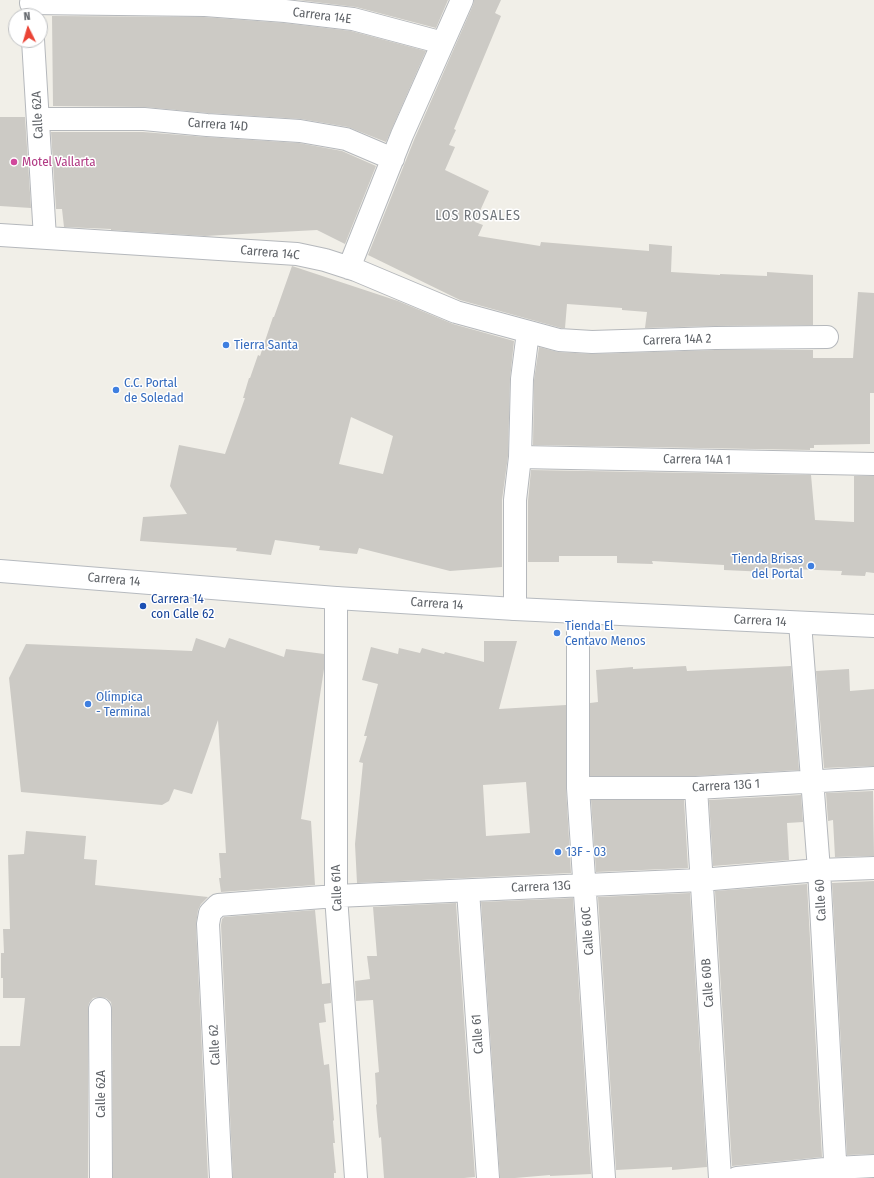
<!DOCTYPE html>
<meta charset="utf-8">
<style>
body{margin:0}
#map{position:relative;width:874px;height:1178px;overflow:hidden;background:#f1efe8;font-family:"Fira Sans Condensed",sans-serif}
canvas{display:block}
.north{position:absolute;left:8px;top:8px;width:40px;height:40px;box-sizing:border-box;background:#fff;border:1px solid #bfc1c3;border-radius:50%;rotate:355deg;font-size:11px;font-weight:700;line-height:16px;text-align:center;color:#5f6368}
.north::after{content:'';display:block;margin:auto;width:14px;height:18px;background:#ea4335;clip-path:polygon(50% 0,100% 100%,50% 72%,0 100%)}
</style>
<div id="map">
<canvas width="874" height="1178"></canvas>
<div class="north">N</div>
</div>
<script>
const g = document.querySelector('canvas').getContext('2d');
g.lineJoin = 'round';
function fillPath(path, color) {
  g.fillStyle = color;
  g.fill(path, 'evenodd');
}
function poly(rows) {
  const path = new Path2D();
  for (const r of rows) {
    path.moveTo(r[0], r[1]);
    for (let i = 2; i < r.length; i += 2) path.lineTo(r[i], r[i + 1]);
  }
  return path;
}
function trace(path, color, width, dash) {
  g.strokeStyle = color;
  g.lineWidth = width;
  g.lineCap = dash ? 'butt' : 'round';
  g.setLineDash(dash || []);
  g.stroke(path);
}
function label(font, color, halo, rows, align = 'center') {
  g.font = font + ' "Fira Sans Condensed",sans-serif';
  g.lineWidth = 3;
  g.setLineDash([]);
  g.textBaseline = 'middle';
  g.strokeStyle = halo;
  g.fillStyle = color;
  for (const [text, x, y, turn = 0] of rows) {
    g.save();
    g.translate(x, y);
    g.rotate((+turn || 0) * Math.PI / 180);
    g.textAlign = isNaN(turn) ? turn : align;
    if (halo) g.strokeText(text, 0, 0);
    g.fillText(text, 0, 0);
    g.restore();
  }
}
const building = poly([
 [298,0,448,0,436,28,356,7],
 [474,0,501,0,495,13,501,16,454,129,456,130,449,145,455,147,445,170,489,191,475,222,483,225,478,236,540,246,541,242,649,251,649,244,672,246,671,272,720,275,720,274,767,276,767,272,813,275,813,325,715,326,645,328,647,312,622,310,622,308,567,304,565,328,561,328,460,300,368,255,414,140,473,5],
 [52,16,204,17,284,23,351,31,426,51,386,142,348,127,301,119,208,113,145,107,53,106],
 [0,117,25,117,31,208,0,206],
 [51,132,143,132,206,137,299,143,342,151,376,166,345,244,317,230,205,236,111,230,111,229,64,227,62,209,56,209],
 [292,266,398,301,453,324,514,341,510,379,508,456,502,500,502,567,450,571,359,548,357,554,319,550,320,546,275,540,271,555,236,551,237,548,140,541,143,517,187,514,170,486,179,445,225,454,245,398,243,398,249,378,250,378,258,355,260,356,273,317,274,317],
 [351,417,393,436,383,474,339,464],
 [858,292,874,293,874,393,870,393,870,444,814,445,814,448,810,448,810,450,533,445,534,380,539,347,558,352,592,354,715,350,813,350,813,358,853,358],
 [531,470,811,475,815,520,854,522,854,476,874,476,874,573,866,572,865,576,841,575,842,571,768,568,767,572,724,570,724,565,652,561,653,564,617,563,617,556,559,556,559,562,528,562,528,501],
 [196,638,225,648,229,638,284,657,286,649,324,654,324,669,301,819,311,821,315,885,221,892,219,878,221,878,219,853,226,853,218,720,192,794,174,789,169,801,162,805,21,792,9,678,26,644,192,651],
 [484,641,517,641,499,709,566,705,566,788,571,873,357,883,355,844,363,763,359,762,367,736,364,736,378,684,362,680,371,647,398,654,399,648,420,653,422,648,444,654,445,652,484,662],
 [526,782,530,833,486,836,483,785],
 [686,666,687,671,791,666,799,770,696,776,590,776,590,703,598,702,596,670,633,667,633,669],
 [849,669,850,691,874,689,874,766,824,768,816,671],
 [873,791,874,856,835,857,833,820,828,821,826,793],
 [801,795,803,822,787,823,789,860,713,866,709,800],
 [591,800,684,800,688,868,596,872],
 [26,831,86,836,84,859,97,860,95,885,208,897,201,904,198,910,196,925,208,1178,113,1178,112,1009,111,1002,106,998,100,997,93,998,89,1003,88,1009,88,1178,0,1178,0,1046,20,1046,25,998,3,998,3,978,1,978,1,953,4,953,3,929,10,929,8,855,24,854],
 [874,881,874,1154,847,1155,832,883],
 [807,884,822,1157,732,1166,715,891],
 [690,893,707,1167,672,1170,672,1167,616,1170,598,897],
 [573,898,591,1174,550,1176,550,1175,515,1178,500,1178,481,902],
 [456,903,475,1177,464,1178,384,1178,381,1137,379,1138,376,1105,377,1104,375,1073,379,1072,373,1000,356,1001,355,981,370,979,367,956,377,956,373,907],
 [315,910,322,984,330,983,331,1003,324,1004,326,1022,319,1023,324,1065,329,1064,334,1120,333,1121,335,1143,333,1143,336,1173,334,1173,334,1178,233,1178,221,925,222,919,224,917]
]);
const street = poly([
 [31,3,205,5,285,11,353,19,443,43],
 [33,40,45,238],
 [38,119,144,119,207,125,300,131,346,139,393,159],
 [0,235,297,254,325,260,356,270,456,312,559,340,592,342,715,338,827,337],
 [349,268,402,135,462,0],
 [520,457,874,464],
 [336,598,336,896,356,1178],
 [515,609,515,500,520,457,522,379,528,332],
 [578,612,578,788,604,1178],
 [800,623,819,870,836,1178],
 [578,788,696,788,874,778],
 [696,788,720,1178],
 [468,891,488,1178],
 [100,1009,101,1178],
 [221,1178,208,924,210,913,218,905,336,896,701,880,819,870,874,868],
 [737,1178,835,1168,874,1166]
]);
const secondary = poly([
 [0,571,336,598,515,609,874,626]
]);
const markers = [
 [14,162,4,"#d1479c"],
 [226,345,4,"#3f7fe0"],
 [116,390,4,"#3f7fe0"],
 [811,566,4,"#3f7fe0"],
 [143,606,4,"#1a4fb4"],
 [557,633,4,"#3f7fe0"],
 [88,704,4,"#3f7fe0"],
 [558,852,4,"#3f7fe0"]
];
const streetNames = [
 ["Carrera 14E",322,16,7],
 ["Calle 62A",38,115,-93],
 ["Carrera 14D",218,125,4],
 ["Carrera 14C",270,253,5],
 ["Carrera 14A 2",677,340,-2],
 ["Carrera 14A 1",697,460,1],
 ["Carrera 14",114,580,5],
 ["Carrera 14",437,604,4],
 ["Carrera 14",760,621,3],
 ["Carrera 13G 1",726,786,-3],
 ["Carrera 13G",541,887,-2],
 ["Calle 61A",337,888,-92],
 ["Calle 60",821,900,-93],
 ["Calle 60C",588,931,-94],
 ["Calle 60B",708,983,-94],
 ["Calle 61",478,1034,-94],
 ["Calle 62",215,1045,-93],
 ["Calle 62A",101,1094,-90]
];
const hotelNames = [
 ["Motel Vallarta",22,162]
];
const shopNames = [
 ["Tierra Santa",234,345],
 ["C.C. Portal",124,383],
 ["de Soledad",124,398],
 ["Tienda Brisas",803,559,"right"],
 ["del Portal",803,574,"right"],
 ["Tienda El",565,626],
 ["Centavo Menos",565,641],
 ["Olímpica",96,697],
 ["- Terminal",96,712],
 ["13F - 03",566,852]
];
const transitNames = [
 ["Carrera 14",151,599],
 ["con Calle 62",151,614]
];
const neighbourhoodNames = [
 ["LOS ROSALES",478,216]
];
fillPath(building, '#cccac5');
trace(street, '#b5b8bc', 24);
trace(secondary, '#b6babf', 24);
trace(street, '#fff', 22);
trace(secondary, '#fff', 22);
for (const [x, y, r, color] of markers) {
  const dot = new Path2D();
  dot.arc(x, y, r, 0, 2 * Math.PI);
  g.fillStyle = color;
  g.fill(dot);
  trace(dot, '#fff', 1.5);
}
label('13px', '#5f6368', '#fff', streetNames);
label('13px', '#b23c85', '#fff', hotelNames, 'left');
label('13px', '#366cbe', '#fff', shopNames, 'left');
label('13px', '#164399', '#fff', transitNames, 'left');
g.letterSpacing = '1px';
label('14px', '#70757a', '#fff', neighbourhoodNames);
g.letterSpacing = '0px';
</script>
